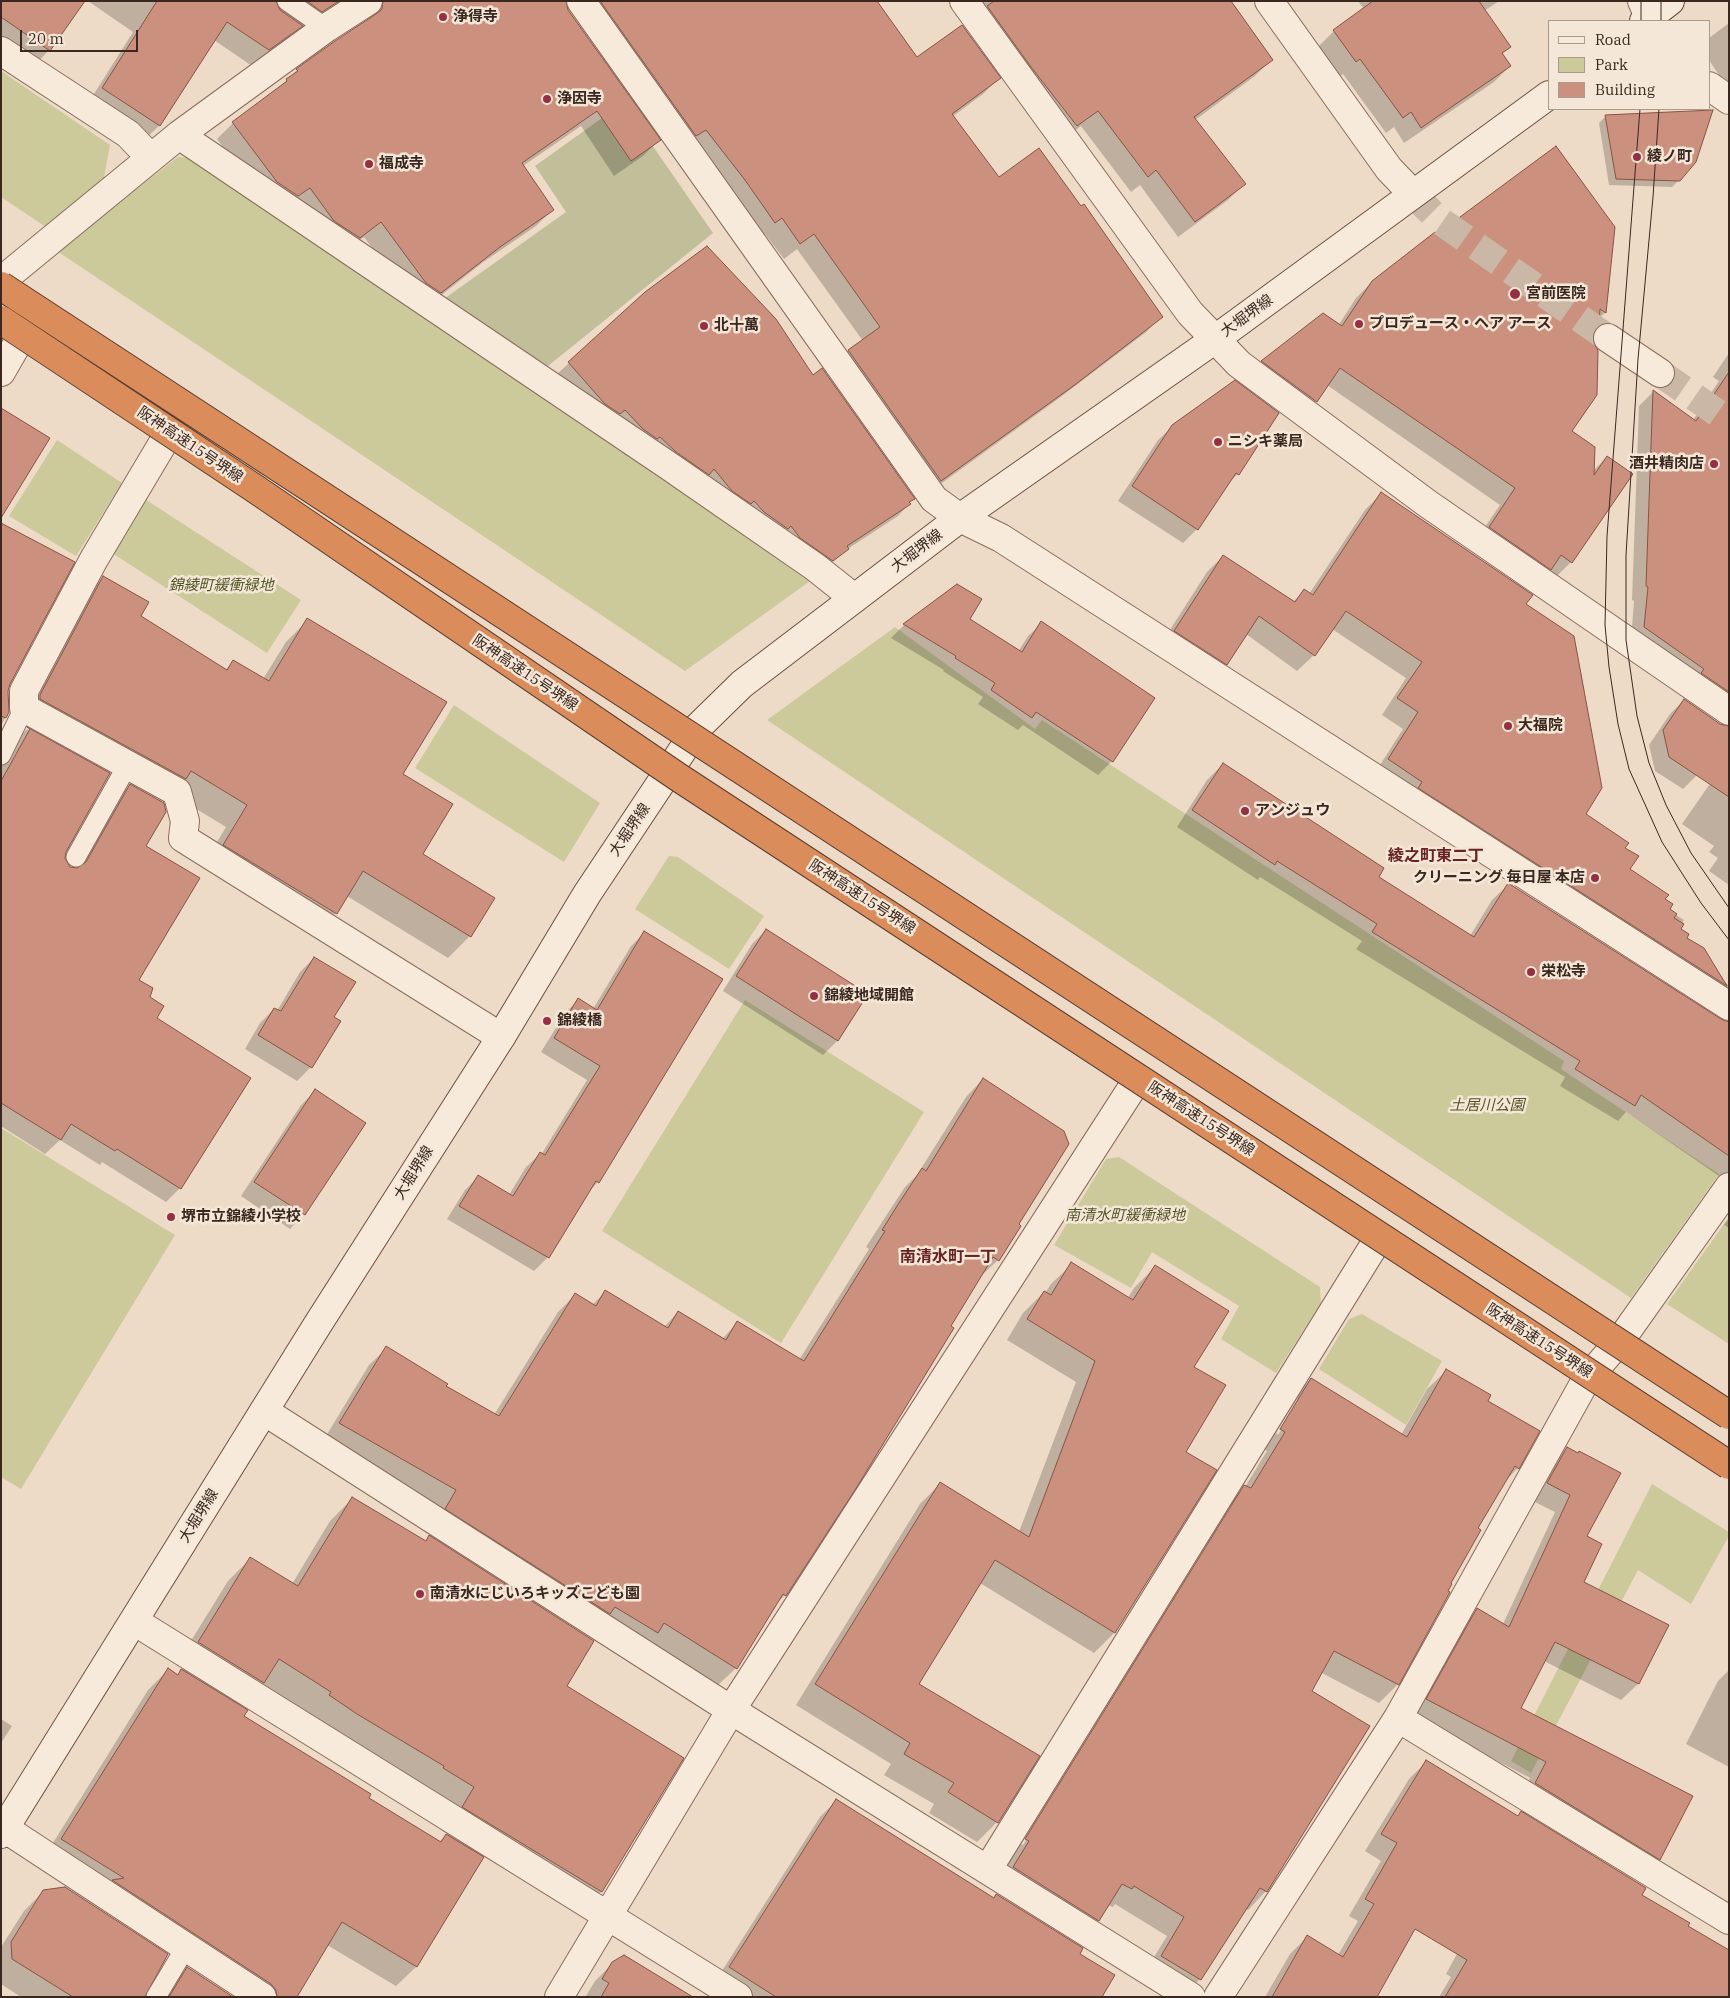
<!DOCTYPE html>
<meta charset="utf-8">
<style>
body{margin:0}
#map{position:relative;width:1730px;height:1998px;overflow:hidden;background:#eedbc7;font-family:"IBM Plex Serif",serif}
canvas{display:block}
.frame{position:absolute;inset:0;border:2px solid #3a2820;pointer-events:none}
.legend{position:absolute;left:1548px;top:20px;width:162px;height:90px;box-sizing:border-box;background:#f5e7d7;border:1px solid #aa9b8e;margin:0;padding:6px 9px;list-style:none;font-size:15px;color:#3a2820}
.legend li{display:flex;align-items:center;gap:10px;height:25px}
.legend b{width:25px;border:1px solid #aa9b8e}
.scale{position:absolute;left:20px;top:30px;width:118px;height:22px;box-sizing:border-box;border:2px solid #3a2820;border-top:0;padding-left:6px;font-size:15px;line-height:18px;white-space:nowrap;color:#3a2820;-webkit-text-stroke:4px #f5e7d7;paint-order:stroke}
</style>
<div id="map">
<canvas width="1730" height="1998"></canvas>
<div class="frame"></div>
<ul class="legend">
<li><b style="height:6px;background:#f8eada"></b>Road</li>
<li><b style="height:14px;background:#ccc99b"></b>Park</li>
<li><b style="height:14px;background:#cb917e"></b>Building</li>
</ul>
<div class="scale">20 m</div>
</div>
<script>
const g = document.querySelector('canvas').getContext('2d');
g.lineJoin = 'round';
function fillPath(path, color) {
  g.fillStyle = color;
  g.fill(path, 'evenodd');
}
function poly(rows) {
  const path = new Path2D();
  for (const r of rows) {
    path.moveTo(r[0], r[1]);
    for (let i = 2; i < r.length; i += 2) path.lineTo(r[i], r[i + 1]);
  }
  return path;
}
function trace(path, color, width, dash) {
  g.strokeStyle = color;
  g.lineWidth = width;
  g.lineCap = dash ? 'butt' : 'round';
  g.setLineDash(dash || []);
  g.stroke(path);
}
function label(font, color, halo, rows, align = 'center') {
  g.font = font + ' "IBM Plex Serif","Noto Sans JP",serif';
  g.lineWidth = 5;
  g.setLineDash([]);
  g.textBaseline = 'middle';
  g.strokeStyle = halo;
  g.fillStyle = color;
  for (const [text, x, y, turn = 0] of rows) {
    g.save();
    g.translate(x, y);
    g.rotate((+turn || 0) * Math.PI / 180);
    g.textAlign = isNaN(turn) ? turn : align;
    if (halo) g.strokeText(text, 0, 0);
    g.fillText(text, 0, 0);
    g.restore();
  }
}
const green = poly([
 [1,71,110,145,103,183,46,227,1,197],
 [178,157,191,158,805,571,810,581,685,671,57,251],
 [57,440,122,483,76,556,9,516],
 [143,498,301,600,267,653,109,551],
 [895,627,1035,729,1042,720,1564,1061,1561,1069,1719,1174,1631,1298,767,720],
 [454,705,600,803,564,862,415,768],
 [669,856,678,857,764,916,729,969,635,909],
 [745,1000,924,1112,781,1343,602,1231],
 [1,1128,175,1235,21,1489,1,1477],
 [1119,1157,1320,1287,1321,1303,1276,1373,1221,1339,1239,1306,1152,1252,1131,1288,1054,1245,1106,1159],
 [1729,1217,1729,1344,1667,1304],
 [1362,1314,1442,1361,1406,1425,1319,1369,1349,1319],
 [1652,1484,1729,1532,1729,1536,1691,1604,1638,1570,1531,1773,1511,1761]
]);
const cemetery = poly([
 [623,103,713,233,548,366,441,301,566,212,535,166]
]);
const shadow = poly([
 [1,1,84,1,49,50,33,67,1,44],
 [88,1,350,1,305,27,302,25,285,42,252,66,214,40,160,125,143,141,87,105,133,32],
 [352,1,875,1,917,59,999,78,983,94,952,117,998,179,1161,317,1145,333,1058,399,924,496,832,367,848,351,863,341,797,249,784,259,765,234,758,239,572,3,564,2,567,10,659,140,643,156,614,176,581,126,523,166,552,210,536,226,482,263,424,309,410,299,364,237,343,254,261,198,217,139,233,123,277,90,297,70,367,22,368,17],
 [1230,1,1271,60,1255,76,1195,120,1244,184,1228,200,1178,237,1140,185,1131,192,1081,126,1061,141,954,3,949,1],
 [1358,1,1499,1,1484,11,1509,47,1502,54,1510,66,1494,82,1404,143,1394,127,1386,133,1343,74,1339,77,1318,47,1334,31,1364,9],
 [1729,23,1729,90,1709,60,1709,38],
 [1606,116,1679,180,1672,187,1609,185,1599,123],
 [1614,227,1605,313,1598,319,1594,329,1570,431,1593,471,1607,457,1571,562,1555,578,1474,543,1500,505,1327,385,1316,401,1300,417,1246,377,1262,362,1323,315,1338,326,1356,298,1373,281,1437,235],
 [646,293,812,377,913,499,909,504,898,516,846,550,820,572,557,374],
 [1729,353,1729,719,1631,641,1634,601,1632,600,1639,406,1653,392,1693,420,1719,381,1713,377],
 [1173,426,1238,474,1225,486,1197,529,1183,543,1118,501,1158,440],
 [1381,494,1525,604,1584,815,1623,848,1628,870,1663,900,1668,910,1684,920,1679,929,1685,939,1729,986,1729,1022,1727,1015,1373,776,1403,729,1382,715,1406,678,1332,629,1314,655,1297,671,1246,634,1226,664,1210,680,1159,647,1207,572,1223,556,1293,602,1305,590,1309,594,1365,510],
 [1,524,9,683,7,691,8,712,1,726],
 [103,578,139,617,225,670,234,662,263,679,286,642,308,620,422,854,470,936,448,958,347,896,336,913,315,935,202,867,226,827,170,793,163,800,18,721,81,599],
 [957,585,968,620,1018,652,1028,636,1042,623,1153,699,1112,761,1098,775,1023,725,1018,730,978,704,983,697,943,671,944,670,891,638,904,625],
 [1684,700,1697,775,1683,789,1655,771,1649,745,1670,714],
 [27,729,108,774,65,852,65,863,69,868,77,869,116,800,130,785,144,847,137,980,149,997,155,1018,180,1188,166,1202,102,1162,100,1165,60,1140,45,1154,1,1126,1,766,13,743],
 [1223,764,1377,878,1470,936,1492,900,1509,884,1720,1020,1729,1023,1729,1183,1626,1112,1618,1121,1560,1086,1565,1077,1356,949,1362,941,1260,877,1258,880,1177,827,1207,780],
 [1729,767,1729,885,1709,871,1718,858,1709,852,1714,846,1682,824,1714,778],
 [766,930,866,994,837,1041,823,1055,723,991,752,944],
 [644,933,598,1182,589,1191,548,1257,534,1271,447,1219,465,1190,479,1176,509,1195,526,1167,540,1154,541,1155,587,1080,541,1052,565,1013,578,1000,593,1009,631,946],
 [314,958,333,1018,311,1067,297,1081,245,1049,260,1023,274,1009,277,1011,300,972],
 [983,1079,1017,1225,998,1260,980,1277,892,1426,785,1595,773,1607,736,1668,718,1685,323,1441,369,1365,387,1348,445,1387,494,1415,558,1312,575,1295,592,1305,606,1291,664,1327,678,1312,722,1339,738,1322,799,1360,869,1249,866,1247,882,1222,905,1187,917,1175,966,1097],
 [315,1091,304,1214,290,1229,241,1196,301,1105],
 [1729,1218,1729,1228,1724,1225],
 [1072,1264,1128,1298,1134,1288,1155,1267,1192,1367,1184,1453,1215,1470,1114,1633,1094,1653,980,1583,917,1684,997,1822,977,1842,929,1813,934,1804,884,1775,891,1764,796,1705,920,1504,940,1484,1019,1532,1076,1382,1007,1340,1023,1313,1044,1292,1045,1293,1051,1284],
 [1446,1371,1486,1401,1518,1468,1505,1481,1477,1529,1398,1684,1379,1703,1320,1672,1310,1691,1266,1891,1248,1910,1245,1908,1200,1979,1183,1997,1143,1975,1167,1936,1115,1904,1113,1907,1108,1905,1098,1921,1080,1939,995,1886,1011,1860,1007,1858,1226,1505,1245,1487,1267,1451,1262,1448,1293,1398,1311,1379,1401,1435,1427,1389],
 [1297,1399,1300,1399,1278,1435,1276,1433],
 [1230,1506,1233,1506,1023,1845,1021,1844],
 [1567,1448,1585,1537,1583,1583,1667,1626,1638,1684,1621,1700,1544,1661,1520,1709,1659,1859,1643,1875,1519,1800,1530,1778,1411,1716,1461,1626,1477,1610,1503,1624,1555,1512,1531,1500,1550,1465],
 [353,1498,425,1542,429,1537,565,1686,682,1758,601,1892,579,1914,483,1856,416,1967,396,1986,327,1945,296,1997,240,1997,43,1859,148,1690,168,1670,177,1675,183,1669,176,1665,228,1581,250,1559,292,1584,330,1521],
 [261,1684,453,1809,441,1830,447,1834,439,1842,367,1798,243,1716,239,1706],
 [1729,1670,1729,1767,1686,1744,1718,1681],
 [1,1719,12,1726,1,1743],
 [1426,1762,1517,1817,1521,1813,1686,1927,1729,1997,1439,1997,1451,1977,1446,1974,1476,1919,1430,1894,1372,1997,1265,1997,1290,1954,1307,1937,1338,1955,1358,1921,1349,1916,1381,1861,1365,1851,1409,1779],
 [837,1800,1078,1954,1100,1997,732,1997,713,1985,820,1817],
 [44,1891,145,1997,21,1997,1,1984,1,1947,24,1911],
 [613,1963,660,1997,586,1996,595,1981],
 [187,1968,231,1997,162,1997,168,1988]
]);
const building = poly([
 [1,1,85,1,50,51,1,17,1,1],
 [157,1,276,1,280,10,303,26,269,50,227,22,160,126,102,88,157,1],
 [307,1,339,1,322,12,307,1],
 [383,1,566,1,568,10,661,140,631,161,597,111,522,163,554,210,500,247,441,293,426,283,381,222,360,238,334,221,310,188,298,196,277,182,232,122,287,81,286,79,298,71,296,69,335,41,376,14,382,9,383,1],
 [600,1,877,1,917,57,962,25,1001,78,952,114,999,177,1039,148,1081,206,1084,204,1163,317,1076,384,941,481,848,350,880,327,814,234,800,244,782,218,775,223,745,180,706,130,696,136,600,1],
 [994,1,1231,1,1273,60,1194,117,1246,184,1195,222,1156,170,1148,177,1098,111,1077,126,1031,67,987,6,994,1],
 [1373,1,1479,1,1511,47,1502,53,1511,66,1421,128,1411,112,1403,118,1360,59,1356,62,1333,30,1373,1],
 [1713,110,1696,162,1680,181,1616,179,1605,115,1713,110],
 [1556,146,1615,227,1606,313,1600,309,1599,326,1595,330,1593,336,1594,344,1598,350,1597,395,1572,431,1595,447,1594,475,1607,456,1633,474,1572,563,1561,555,1551,570,1489,527,1515,488,1340,368,1317,402,1261,361,1323,313,1342,326,1372,281,1435,232,1437,234,1556,146],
 [707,246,776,319,813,375,822,368,915,499,909,502,911,504,847,546,849,549,833,561,800,538,791,526,788,529,764,512,754,501,751,504,732,491,714,469,709,475,676,452,660,437,657,439,643,429,625,410,620,414,605,404,568,362,645,292,707,246],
 [1729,372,1729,692,1701,673,1704,669,1644,627,1648,587,1646,586,1653,390,1696,421,1729,372],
 [1235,380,1279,413,1239,475,1236,473,1198,530,1132,486,1172,425,1235,380],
 [1,408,50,438,1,518,1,408],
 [1381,492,1533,595,1526,604,1574,636,1602,788,1586,814,1629,843,1625,848,1639,856,1630,869,1669,895,1665,899,1673,904,1670,909,1677,914,1674,918,1684,924,1681,929,1689,934,1687,938,1704,948,1727,986,1418,788,1422,782,1388,759,1418,712,1397,698,1422,662,1346,611,1315,656,1259,616,1227,665,1174,631,1223,555,1295,602,1304,589,1313,595,1381,492],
 [1,523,75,562,10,684,8,691,9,712,6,718,1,716,1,523],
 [103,576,149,602,141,616,227,670,233,660,269,681,307,618,447,702,403,774,453,804,423,854,495,898,471,937,363,871,337,914,223,845,247,805,191,771,186,779,40,699,40,695,103,576],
 [957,584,982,599,970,619,1022,652,1041,621,1155,698,1113,762,1036,712,1032,718,991,690,995,683,955,658,956,656,903,624,957,584],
 [1684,699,1720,724,1729,726,1729,797,1669,757,1663,730,1684,699],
 [27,727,110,773,66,852,65,858,70,867,77,868,86,862,130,784,164,803,166,812,146,846,200,878,139,980,153,988,150,997,164,1006,157,1018,251,1078,181,1189,117,1149,115,1151,71,1124,61,1140,1,1103,1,781,30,729,27,727],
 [1223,763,1384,868,1379,877,1474,937,1508,883,1721,1019,1729,1022,1729,1156,1641,1095,1635,1106,1575,1069,1580,1061,1372,932,1377,924,1277,861,1275,865,1192,810,1223,763],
 [766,929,868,994,838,1041,736,976,766,929],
 [644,931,723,979,599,1183,596,1181,549,1258,459,1206,478,1175,513,1196,540,1152,545,1155,600,1066,554,1038,578,998,597,1010,644,931],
 [314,957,356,982,334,1017,341,1021,312,1068,258,1035,274,1008,281,1011,314,957],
 [983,1078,1064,1131,1069,1144,1019,1224,1021,1226,999,1261,993,1257,951,1326,954,1328,855,1490,786,1596,783,1594,737,1669,664,1623,658,1633,615,1607,610,1614,445,1509,456,1490,339,1423,386,1346,448,1384,446,1386,499,1416,575,1293,596,1306,605,1290,668,1328,678,1311,726,1340,737,1321,804,1361,885,1231,882,1230,899,1203,922,1168,926,1171,983,1078],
 [315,1089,366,1123,305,1215,254,1182,315,1089],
 [1071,1262,1133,1300,1155,1265,1229,1311,1194,1367,1226,1385,1186,1452,1217,1470,1115,1633,995,1560,919,1684,1040,1756,998,1823,948,1792,954,1783,904,1754,910,1743,815,1684,940,1482,1029,1537,1095,1361,1027,1319,1044,1291,1051,1295,1071,1262],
 [1446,1369,1491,1395,1488,1401,1540,1431,1519,1469,1515,1466,1478,1528,1481,1530,1451,1583,1452,1584,1448,1591,1450,1592,1399,1685,1334,1651,1312,1691,1370,1726,1267,1892,1260,1888,1201,1980,1161,1956,1184,1917,1134,1886,1132,1889,1122,1884,1099,1921,1013,1867,1029,1841,1025,1839,1244,1485,1251,1488,1285,1432,1280,1429,1311,1378,1407,1437,1446,1369],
 [1567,1447,1578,1453,1579,1451,1621,1473,1587,1536,1602,1544,1584,1582,1669,1625,1639,1684,1555,1642,1521,1708,1693,1796,1660,1860,1535,1783,1546,1762,1426,1699,1477,1608,1509,1627,1570,1495,1547,1483,1567,1447],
 [352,1497,426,1541,429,1535,594,1641,567,1686,684,1758,602,1892,462,1807,474,1787,443,1768,444,1766,357,1714,329,1695,331,1692,279,1659,264,1683,198,1642,250,1557,298,1586,352,1497],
 [168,1668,178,1675,181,1669,248,1710,244,1716,371,1794,369,1798,441,1842,446,1834,484,1857,417,1967,342,1922,297,1997,277,1997,276,1990,271,1984,112,1880,124,1878,61,1839,168,1668],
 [1426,1760,1518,1816,1521,1811,1646,1888,1642,1895,1690,1923,1688,1926,1729,1950,1729,1997,1445,1997,1467,1960,1415,1929,1377,1997,1272,1997,1307,1935,1343,1957,1374,1904,1365,1899,1397,1843,1381,1834,1426,1760],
 [836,1799,994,1898,996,1894,1083,1948,1080,1954,1115,1975,1102,1997,776,1997,729,1967,836,1799],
 [65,1887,168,1954,145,1997,73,1997,12,1959,11,1942,43,1890,65,1887],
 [624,1955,693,1997,601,1997,609,1983,602,1979,612,1962,624,1955],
 [187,1967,233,1997,169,1997,187,1967]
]);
const pedestrianTunnel = poly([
 [1412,193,1439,220,1608,338],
 [1660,373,1729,421]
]);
const service = poly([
 [287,1,326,28],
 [1,755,24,708],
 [76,857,127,766],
 [156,1997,186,1947]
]);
const pedestrian = poly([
 [1608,338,1660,373]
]);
const minor = poly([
 [581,1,934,499,960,518,1001,538,1729,1006],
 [964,1,1190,313,1239,364,1428,504,1729,711],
 [1269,1,1389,169,1412,193],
 [1,51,128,134,150,157],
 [1709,86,1729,100],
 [179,135,669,466,815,567,854,598],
 [6,277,179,135,326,28,368,1],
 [1,372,16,346],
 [163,443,94,559,24,691,24,708,177,792,185,821,183,838,501,1037],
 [264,1411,731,1710,1191,1997],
 [134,1621,738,1997],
 [1398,1718,1729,1920],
 [1,1826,262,1997],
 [988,1869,1375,1244],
 [559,1997,731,1710,1132,1088],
 [1218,1997,1398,1718,1586,1380,1622,1338,1729,1187]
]);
const tertiary = poly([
 [1642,1,1649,17]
]);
const secondary = poly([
 [1644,21,1670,1],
 [1,1834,318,1324,501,1037,587,894,698,727,742,684,960,518,1214,340,1549,95]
]);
const tram = poly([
 [1641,1,1641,21],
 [1661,1,1661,21],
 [1640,109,1607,536,1605,625,1609,667,1618,724,1629,769,1662,842,1701,903,1729,940],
 [1659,109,1653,197,1638,359,1626,555,1626,640,1637,716,1649,763,1666,805,1691,853,1729,908]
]);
const motorwayBridge = poly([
 [1,286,1729,1415],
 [1,320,254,488,678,777,1729,1465]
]);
const markers = [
 [443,17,5,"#972e41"],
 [547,99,5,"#972e41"],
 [1637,157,5,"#972e41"],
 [369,164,5,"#972e41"],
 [1515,294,6,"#972e41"],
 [1359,324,5,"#972e41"],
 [704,326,5,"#972e41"],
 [1218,442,5,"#972e41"],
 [1714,464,5,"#972e41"],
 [1508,726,5,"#972e41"],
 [1245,811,5,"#972e41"],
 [1595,878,5,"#972e41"],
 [1531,972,5,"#972e41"],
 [814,996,5,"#972e41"],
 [547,1021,5,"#972e41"],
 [171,1217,5,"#972e41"],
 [420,1594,5,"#972e41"]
];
const poiNames = [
 ["浄得寺",453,17],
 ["浄因寺",557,99],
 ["綾ノ町",1647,157],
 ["福成寺",379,164],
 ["宮前医院",1526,294],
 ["プロデュース・ヘア アース",1369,324],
 ["北十萬",714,326],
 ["ニシキ薬局",1228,442],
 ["酒井精肉店",1704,464,"right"],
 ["大福院",1518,726],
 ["アンジュウ",1255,811],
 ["クリーニング 毎日屋 本店",1585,878,"right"],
 ["栄松寺",1541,972],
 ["錦綾地域開館",824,996],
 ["錦綾橋",557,1021],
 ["堺市立錦綾小学校",181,1217],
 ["南清水にじいろキッズこども園",430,1594]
];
const streetNames = [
 ["大堀堺線",1247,316,-36],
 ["阪神高速15号堺線",190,445,34],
 ["大堀堺線",917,551,-37],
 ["阪神高速15号堺線",525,673,34],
 ["大堀堺線",630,830,-56],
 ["阪神高速15号堺線",862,897,33],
 ["阪神高速15号堺線",1201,1119,33],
 ["大堀堺線",414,1173,-58],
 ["阪神高速15号堺線",1539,1341,33],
 ["大堀堺線",199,1516,-58]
];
const parkNames = [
 ["錦綾町緩衝緑地",221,586],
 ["土居川公園",1487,1106],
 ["南清水町緩衝緑地",1125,1216]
];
const neighbourhoodNames = [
 ["綾之町東二丁",1436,856],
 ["南清水町一丁",948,1257]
];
fillPath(green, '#ccc99b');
fillPath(cemetery, '#c1bf9a');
fillPath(shadow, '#0003');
fillPath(building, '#cb917e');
trace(building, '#885243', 1);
trace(pedestrianTunnel, '#cab7a6', 28, [28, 14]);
trace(service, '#896d5d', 21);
trace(pedestrian, '#896d5d', 30);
trace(minor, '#896d5d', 30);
trace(tertiary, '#896d5d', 30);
trace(secondary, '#6b4e40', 30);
trace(service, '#f8eada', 19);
trace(pedestrian, '#f8eada', 28);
trace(minor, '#f8eada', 28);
trace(tertiary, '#f8eada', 28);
trace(secondary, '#f8eada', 28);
trace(tram, '#3a2820', 1);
trace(motorwayBridge, '#573c30', 30, []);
trace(motorwayBridge, '#da8c5b', 28);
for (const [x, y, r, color] of markers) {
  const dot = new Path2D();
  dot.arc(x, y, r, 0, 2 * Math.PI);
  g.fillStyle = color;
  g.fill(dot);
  trace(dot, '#f5e7d7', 2);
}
label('bold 15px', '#3a2820', '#f5e7d7', poiNames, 'left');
label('15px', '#3a2820', '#f5e7d7', streetNames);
label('italic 15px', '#525627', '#f5e7d7', parkNames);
label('bold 16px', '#662320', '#f5e7d7', neighbourhoodNames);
</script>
